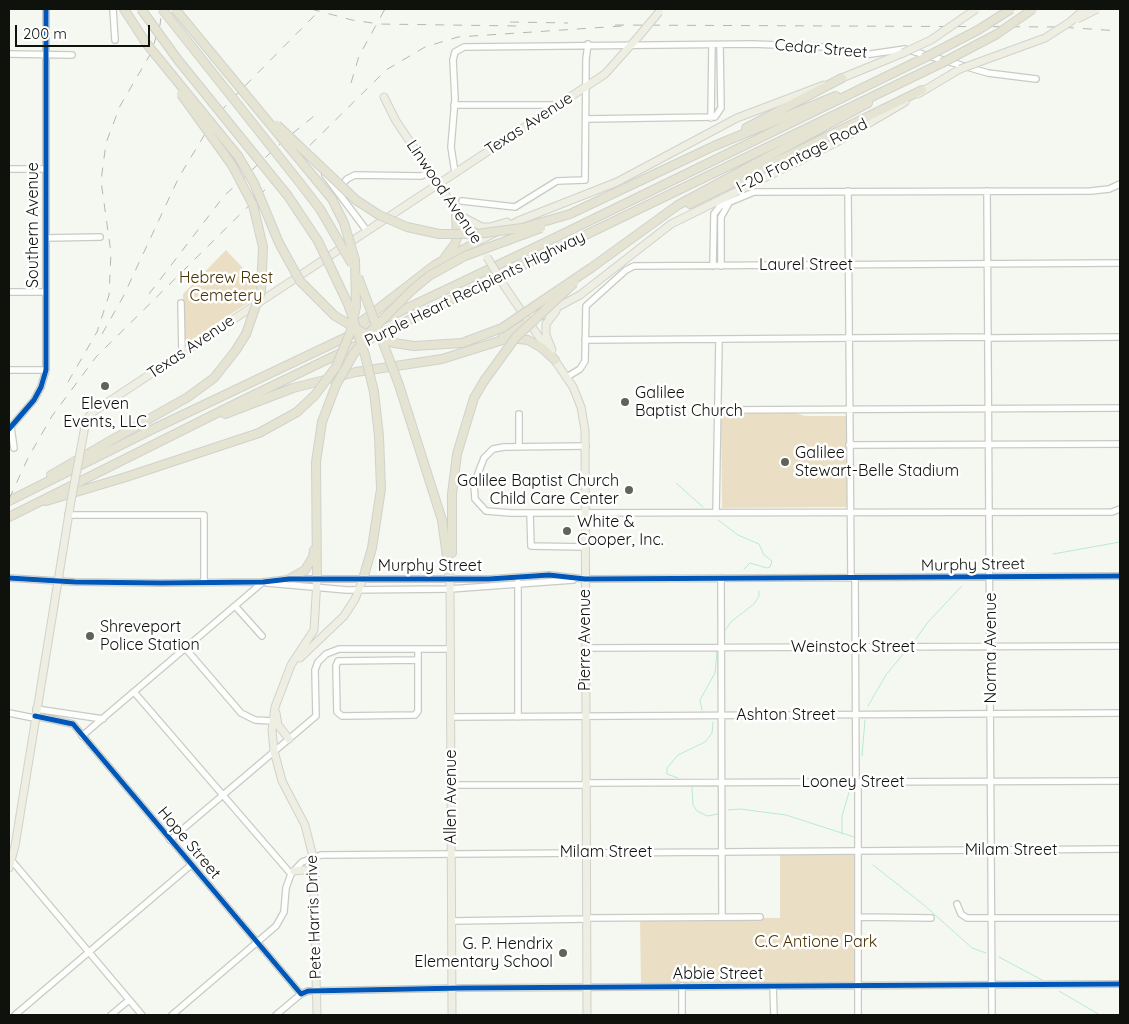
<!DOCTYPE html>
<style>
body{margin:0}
#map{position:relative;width:1129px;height:1024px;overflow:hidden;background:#f5f8f0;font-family:Quicksand,sans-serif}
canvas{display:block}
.frame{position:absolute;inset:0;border:10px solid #0f110c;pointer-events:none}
.scale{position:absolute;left:15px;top:25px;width:135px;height:22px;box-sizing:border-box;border:2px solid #0f110c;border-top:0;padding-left:6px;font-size:15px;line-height:18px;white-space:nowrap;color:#0f110c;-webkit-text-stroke:4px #fff;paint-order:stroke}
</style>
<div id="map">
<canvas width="1129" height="1024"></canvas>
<div class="frame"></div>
<div class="scale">200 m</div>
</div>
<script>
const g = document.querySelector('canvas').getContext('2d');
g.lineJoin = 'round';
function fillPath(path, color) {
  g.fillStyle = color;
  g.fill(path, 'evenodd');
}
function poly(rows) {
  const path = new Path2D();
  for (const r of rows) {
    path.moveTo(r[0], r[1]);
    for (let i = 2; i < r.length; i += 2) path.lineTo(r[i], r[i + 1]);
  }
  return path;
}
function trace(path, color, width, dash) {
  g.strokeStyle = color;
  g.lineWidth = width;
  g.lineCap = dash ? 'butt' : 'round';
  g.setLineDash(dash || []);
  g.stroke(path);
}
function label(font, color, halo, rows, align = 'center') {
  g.font = font + ' Quicksand,sans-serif';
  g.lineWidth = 5;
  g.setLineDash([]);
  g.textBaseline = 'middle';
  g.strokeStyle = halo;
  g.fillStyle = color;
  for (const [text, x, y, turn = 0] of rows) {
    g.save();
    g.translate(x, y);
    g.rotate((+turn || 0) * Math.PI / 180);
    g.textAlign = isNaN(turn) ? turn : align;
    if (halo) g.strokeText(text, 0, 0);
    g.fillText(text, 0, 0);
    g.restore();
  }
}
const green = poly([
 [226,250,259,285,257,297,184,345,183,294],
 [796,413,805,416,847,416,847,507,722,508,721,414],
 [780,851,859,851,859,985,641,986,640,917,780,918]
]);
const stream = poly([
 [676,483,703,507],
 [718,520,738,535,759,544,764,555,772,561,770,567,767,568,750,563,744,569],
 [1053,554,1120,542],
 [725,630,732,621,754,604,759,596,759,591],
 [916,639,928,622,962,586],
 [868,706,886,675,904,653],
 [702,710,700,700,715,673,717,652],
 [862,756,865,720],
 [678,778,667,774,667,768,678,755,705,742,712,733,713,722],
 [692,787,693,805,697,811,707,816,718,814],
 [728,810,740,809,786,815,854,837],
 [842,834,842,816,850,789],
 [873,865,924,905,972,948,986,953],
 [999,957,1042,980],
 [1059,991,1100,1015]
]);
const minor = poly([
 [113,9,115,40],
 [9,54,72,55],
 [454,105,557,105],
 [711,118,712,45],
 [586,119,715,117,721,108,720,45],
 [9,169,46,169],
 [455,173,451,147,455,99,453,60,455,52,464,47,753,44,825,47,864,55,905,49,988,73,1036,79],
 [325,175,367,231],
 [337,191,347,179,355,175,421,176,430,172],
 [848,191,851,578],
 [987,191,992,1015],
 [462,201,515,207,557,181,585,180,586,59,588,44],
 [46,238,100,237],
 [713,266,714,214,720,206,754,192,1091,191,1109,189,1120,184],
 [721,266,721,217,729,203],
 [9,292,46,292],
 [181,303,182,353],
 [988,338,1120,337],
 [585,340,988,337],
 [9,370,46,370],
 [567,377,580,369,585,361,586,306,626,270,634,266,1120,263],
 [718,410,1120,408],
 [519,414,519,446],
 [11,427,14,448],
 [9,429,34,400,41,387,46,370,46,9],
 [849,445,1120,444],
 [586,446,504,447,493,449,484,458,474,484,475,499,486,511,511,513,1112,512,1120,509],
 [530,513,531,546,585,547],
 [716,513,719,340],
 [68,515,204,515,204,582],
 [9,578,75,582,161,583,263,582,289,579,489,579,549,575,585,579,1120,576],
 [721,578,722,916],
 [855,578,856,782],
 [518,582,518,717],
 [267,583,347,590,450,589,573,580],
 [236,607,262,636],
 [586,648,1120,646],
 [186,649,241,713,255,720,273,721],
 [418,660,338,661,336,666,337,712,342,716,415,715,418,711,418,649],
 [134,692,291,874],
 [36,709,103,719],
 [9,713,34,718],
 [35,716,73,724,301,994,308,991,463,988,1120,984],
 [451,717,1120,713],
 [82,736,263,582],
 [858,782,858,1015],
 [585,783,1120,781],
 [451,785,585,785],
 [170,840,316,716,315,670,318,662,326,654,339,649,451,649],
 [12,861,142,1015],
 [957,904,961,914,967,918,1120,918],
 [859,917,931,918],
 [587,918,760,917],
 [452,921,587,919],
 [773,986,774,1015],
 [15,1015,191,865],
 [111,1015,129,1000],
 [172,1015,276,926,284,912,286,888,291,874,302,862,321,855,1120,849],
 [276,1015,301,994],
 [682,1015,682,986]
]);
const major = poly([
 [837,80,903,53],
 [918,94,960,69],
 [384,97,396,121,474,237],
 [461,216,482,227,490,227,507,222],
 [477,242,518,221,617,182,737,118,824,85],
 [505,287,573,387,581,407,585,430,587,1015],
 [541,316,580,295,671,224,835,143,905,102],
 [552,350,546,335,546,324,556,311],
 [83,437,86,420,93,412,605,74,639,36],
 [317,579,314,630,291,665,275,707,272,730,274,751,282,781,305,825,313,857,317,1015],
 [450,579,452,1015],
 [300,658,344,616,355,599,363,579],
 [276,713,278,725,289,739],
 [9,868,15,846,71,501],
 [294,871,304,870,311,872,315,877]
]);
const highway = poly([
 [124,9,146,43],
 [746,128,842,78],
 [690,204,922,90],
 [570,214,714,146,836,96],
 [445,257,455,244,457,238,456,212],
 [591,268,678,205,868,103],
 [352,329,435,265,477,242],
 [503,336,529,322],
 [399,385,442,520,450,579],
 [225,414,293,388,356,372,442,359,509,338,528,340,542,348,555,360],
 [51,475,110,441],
 [9,501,151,430,542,244,924,58],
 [46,501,126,477],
 [9,517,237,403,942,63],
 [452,553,452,494,457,454,474,398,484,381],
 [289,579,305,570,313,557,314,550],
 [317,579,316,462,322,422],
 [363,579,372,548,381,489,379,436,374,392]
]);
const rail = poly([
 [311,9,352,20,379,24,518,26],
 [510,22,568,23],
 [615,25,1060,27,1120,31],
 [351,83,359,56,385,9],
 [149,294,224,196,282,142,319,112],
 [102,334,123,297,179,177,214,119,230,101,321,9],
 [68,382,97,332,109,295,111,253,101,181,106,143,120,106,151,53,160,25,162,9],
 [9,499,28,458,52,416,96,357,386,70,425,47,458,37,622,26]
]);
const majorBridge = poly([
 [1077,19,1097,9],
 [639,36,659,12],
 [903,53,931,40,976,9],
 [960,69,1045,38,1070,22,1085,9],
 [487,257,505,287],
 [71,501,83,437]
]);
const highwayBridge = poly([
 [141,9,178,60,288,196,318,241,348,304,365,355,374,392],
 [162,9,300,183,320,209,352,264],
 [146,43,238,156,254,183,279,243,300,281,335,316,362,332,394,343,414,346,462,343,502,328,591,268],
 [924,58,978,30,1011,9],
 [942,63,997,34,1033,9],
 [277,125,356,200,379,215,407,227,439,234,477,234,522,228,570,214],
 [358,277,399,385],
 [484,381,516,337,574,283],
 [322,422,336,385,353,355,370,332,411,291,429,276,465,256,541,228],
 [110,441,188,397,214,378,236,350,246,334,261,291,263,247,253,205,232,165,181,94],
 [126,477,259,433,297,412,315,395,336,367,350,333,356,307,355,260,344,223,332,199,175,9]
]);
const cycleway = poly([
 [9,429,34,400,41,387,46,370,46,9],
 [9,578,75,582,161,583,263,582,289,579,489,579,549,575,585,579,1120,576],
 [35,716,73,724,301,994,308,991,463,988,1120,984]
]);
const markers = [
 [105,386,5,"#60625c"],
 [625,402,5,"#60625c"],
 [785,462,5,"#60625c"],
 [629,490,5,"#60625c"],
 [567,531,5,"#60625c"],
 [90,636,5,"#60625c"],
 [563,953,5,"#60625c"]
];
const streetNames = [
 ["Cedar Street",821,49,5],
 ["Texas Avenue",529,124,-33],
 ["I-20 Frontage Road",802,156,-27],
 ["Linwood Avenue",444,192,56],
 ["Southern Avenue",33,225,-90],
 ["Laurel Street",806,265],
 ["Purple Heart Recipients Highway",475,289,-26],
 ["Texas Avenue",191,347,-34],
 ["Murphy Street",973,565,-1],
 ["Murphy Street",430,566],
 ["Pierre Avenue",585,640,-90],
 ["Weinstock Street",853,647],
 ["Norma Avenue",991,648,-90],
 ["Ashton Street",786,715],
 ["Looney Street",853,782],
 ["Allen Avenue",451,797,-90],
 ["Hope Street",189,843,50],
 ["Milam Street",1011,850],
 ["Milam Street",606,852],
 ["Pete Harris Drive",314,917,-92],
 ["Abbie Street",718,974]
];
const parkNames = [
 ["Hebrew Rest",226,278],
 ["Cemetery",226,296],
 ["C.C Antione Park",816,942]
];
const poiNames = [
 ["Galilee",635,393],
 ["Baptist Church",635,411],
 ["Eleven",105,404,"center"],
 ["Events, LLC",105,422,"center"],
 ["Galilee",795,453],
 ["Stewart-Belle Stadium",795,471],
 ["Galilee Baptist Church",619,481,"right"],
 ["Child Care Center",619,499,"right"],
 ["White &",577,522],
 ["Cooper, Inc.",577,540],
 ["Shreveport",100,627],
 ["Police Station",100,645],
 ["G. P. Hendrix",553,944,"right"],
 ["Elementary School",553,962,"right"]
];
fillPath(green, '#eadfc5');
trace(stream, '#b8ead0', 1);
trace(minor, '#c8cbc5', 8);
trace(major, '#d0d2ce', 9);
trace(highway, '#d0d2ce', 10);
trace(minor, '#fefefd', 5.5);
trace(major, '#efeee2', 7);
trace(highway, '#e5e3d1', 8);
trace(rail, '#b5b6b4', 1, [9, 9]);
trace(majorBridge, '#d0d2ce', 9, []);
trace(highwayBridge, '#d0d2ce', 10, []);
trace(majorBridge, '#efeee2', 7);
trace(highwayBridge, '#e5e3d1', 8);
trace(cycleway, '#0057b8', 5);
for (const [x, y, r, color] of markers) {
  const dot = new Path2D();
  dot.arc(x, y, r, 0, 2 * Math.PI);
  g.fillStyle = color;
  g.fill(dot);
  trace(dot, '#fff', 2);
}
label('16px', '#0f110c', '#fff', streetNames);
label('16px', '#493302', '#fff', parkNames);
label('16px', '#0f110c', '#fff', poiNames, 'left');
</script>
